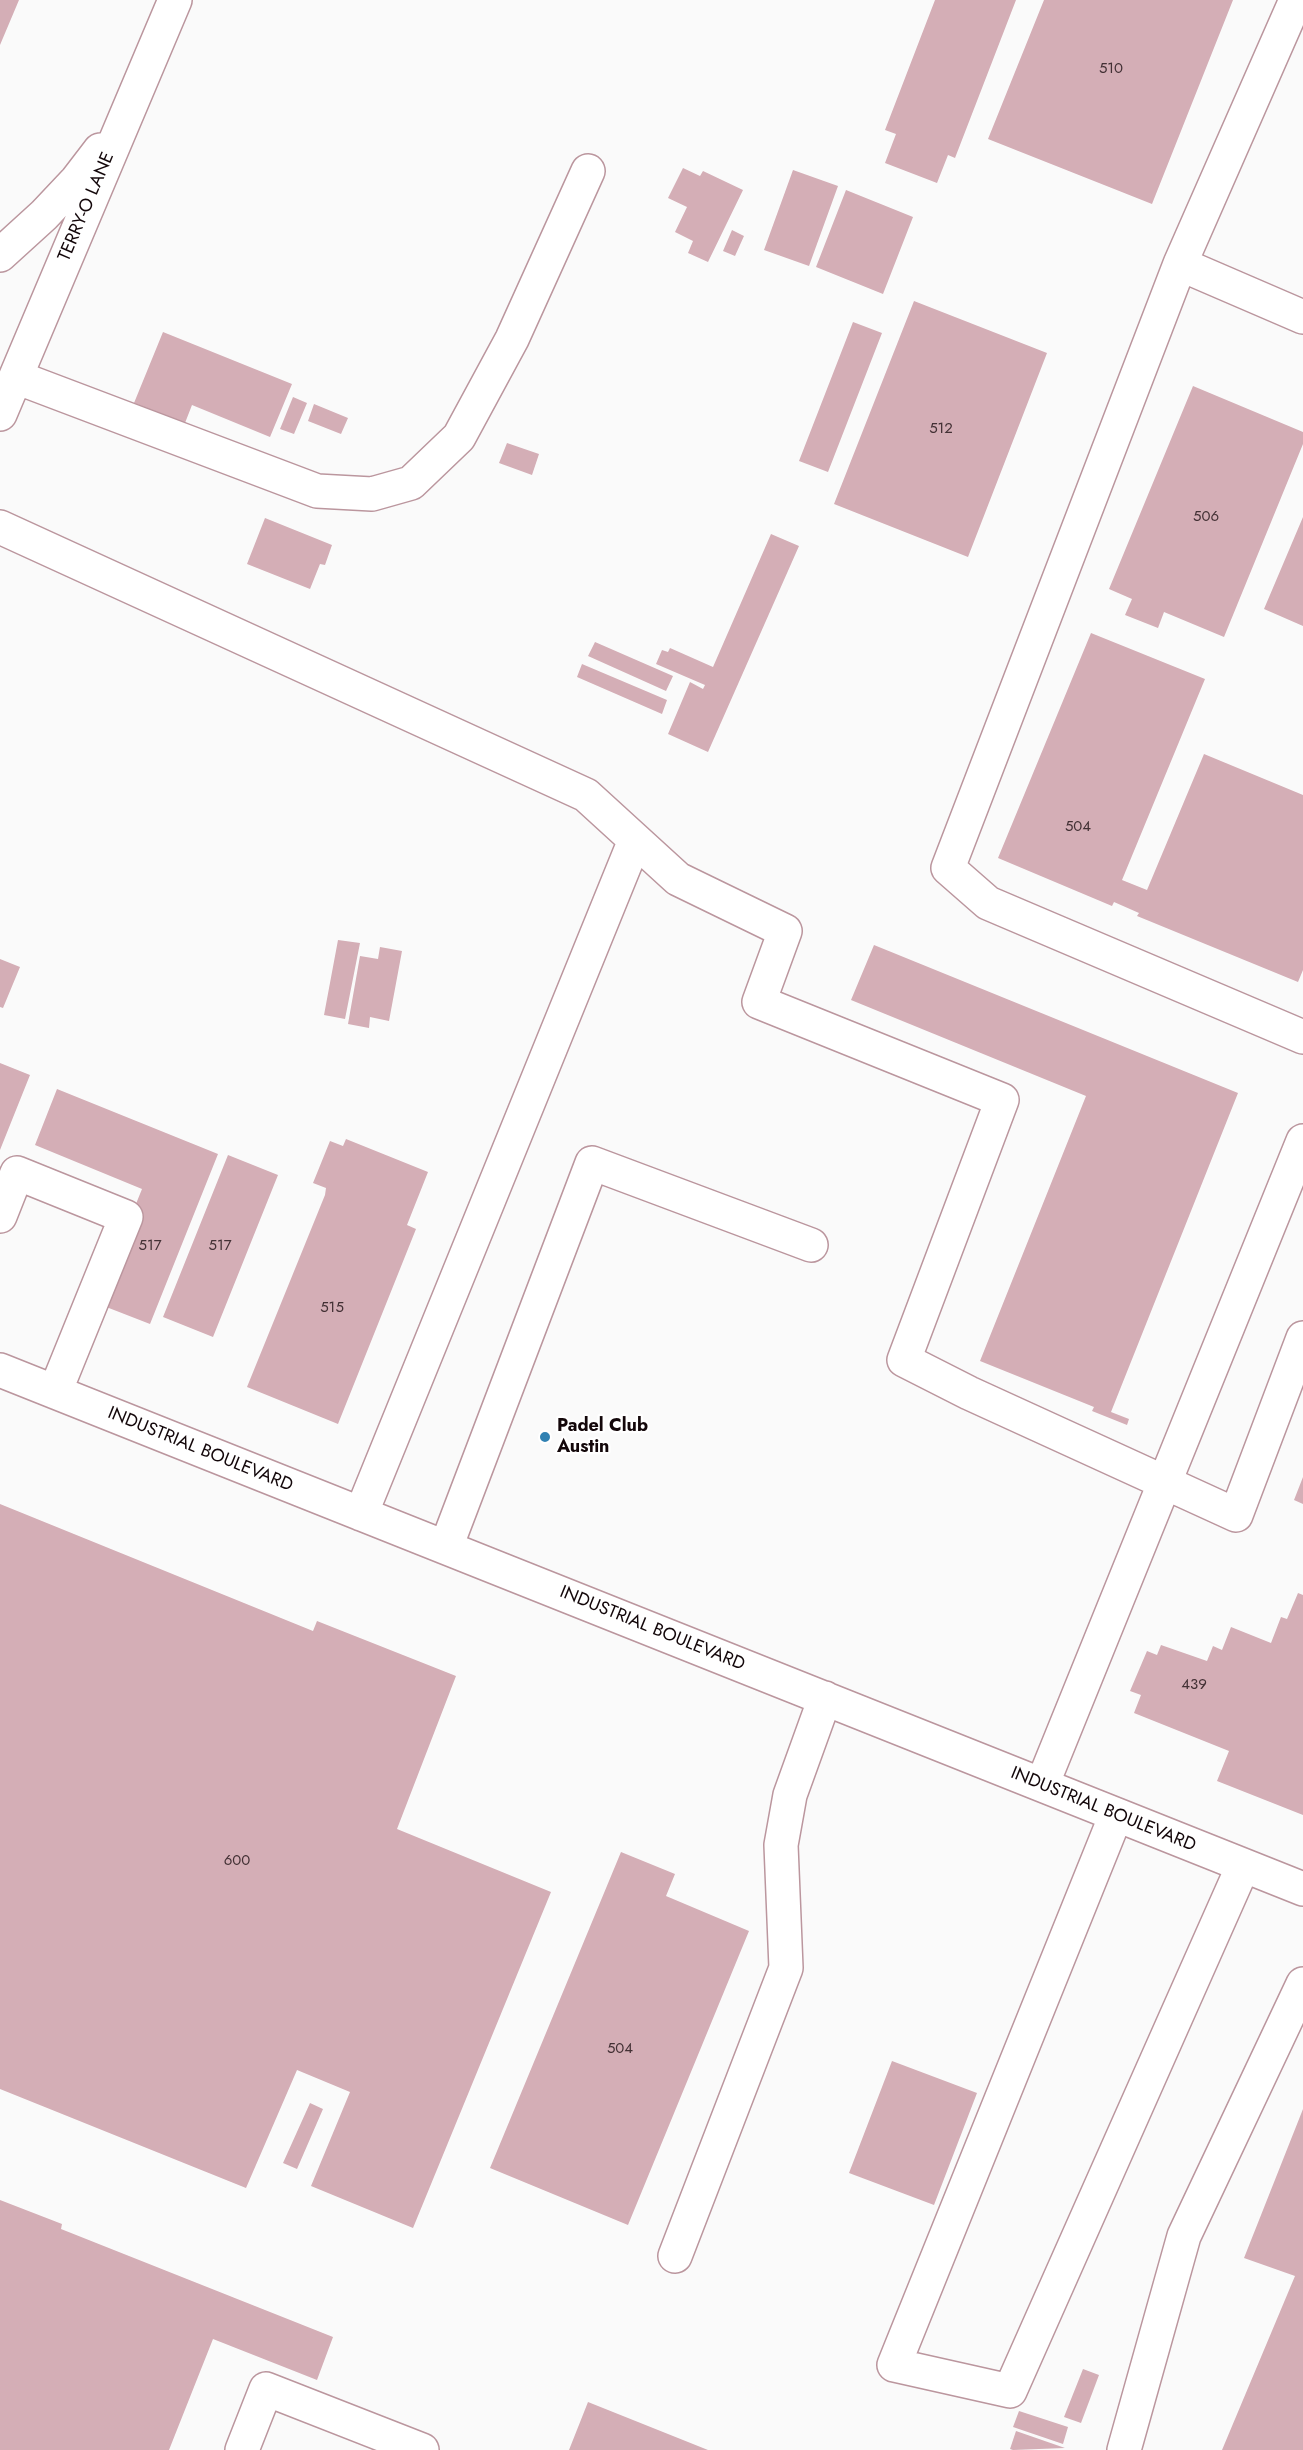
<!DOCTYPE html>
<style>
body{margin:0}
canvas{display:block;background:#fafafa}
</style>
<canvas width="1303" height="2450"></canvas>
<script>
const g = document.querySelector('canvas').getContext('2d');
g.lineJoin = 'round';
function fillPath(path, color) {
  g.fillStyle = color;
  g.fill(path, 'evenodd');
}
function poly(rows) {
  const path = new Path2D();
  for (const r of rows) {
    path.moveTo(r[0], r[1]);
    for (let i = 2; i < r.length; i += 2) path.lineTo(r[i], r[i + 1]);
  }
  return path;
}
function trace(path, color, width, dash) {
  g.strokeStyle = color;
  g.lineWidth = width;
  g.lineCap = dash ? 'butt' : 'round';
  g.setLineDash(dash || []);
  g.stroke(path);
}
function label(font, color, halo, rows, align = 'center') {
  g.font = font + ' Jost,sans-serif';
  g.lineWidth = 4.5;
  g.setLineDash([]);
  g.textBaseline = 'middle';
  g.strokeStyle = halo;
  g.fillStyle = color;
  for (const [text, x, y, turn = 0] of rows) {
    g.save();
    g.translate(x, y);
    g.rotate((+turn || 0) * Math.PI / 180);
    g.textAlign = isNaN(turn) ? turn : align;
    if (halo) g.strokeText(text, 0, 0);
    g.fillText(text, 0, 0);
    g.restore();
  }
}
const building = poly([
 [0,0,19,0,0,45],
 [935,0,1016,0,955,158,948,155,937,183,885,163,896,134,885,130],
 [1044,0,1233,0,1152,204,988,139],
 [683,168,700,176,703,171,743,190,708,262,688,253,693,241,675,232,687,207,668,198],
 [793,170,838,186,809,266,764,250],
 [846,190,913,217,883,294,816,267],
 [732,230,744,236,735,256,723,251],
 [914,301,1047,353,968,557,834,504],
 [853,322,882,333,828,472,799,461],
 [163,332,292,384,270,437,192,405,185,423,134,403],
 [1193,386,1303,432,1303,444,1224,637,1164,612,1158,628,1125,615,1132,599,1109,589],
 [293,397,307,403,294,434,280,429],
 [314,404,348,418,341,434,308,421],
 [507,443,539,454,532,475,499,463],
 [1303,517,1303,626,1264,609],
 [265,518,332,545,325,565,320,564,310,589,247,564],
 [771,534,799,546,708,752,668,734,690,682,703,689,705,685,656,664,662,650,668,652,670,648,713,667],
 [1091,633,1205,679,1122,880,1147,890,1204,754,1303,795,1303,970,1298,982,1137,916,1139,913,1114,902,1112,906,998,858],
 [595,642,673,676,666,691,588,656],
 [582,664,667,700,662,714,577,677],
 [338,940,360,943,345,1019,324,1015],
 [874,945,1238,1093,1111,1412,1129,1419,1127,1425,1092,1411,1094,1407,980,1361,1086,1096,851,1000],
 [380,947,402,951,389,1021,370,1017,369,1028,348,1024,360,956,378,959],
 [0,959,20,967,3,1008,0,1007],
 [0,1063,30,1075,0,1150],
 [57,1089,218,1154,150,1324,96,1303,142,1189,35,1145],
 [346,1139,428,1172,407,1225,416,1229,338,1424,247,1387,325,1195,326,1188,313,1183,330,1141,343,1146],
 [228,1155,278,1175,213,1337,163,1317],
 [1303,1477,1303,1504,1294,1500],
 [0,1504,313,1631,317,1621,456,1676,397,1829,551,1892,413,2228,311,2186,350,2092,297,2070,246,2188,0,2089],
 [1298,1593,1303,1595,1303,1815,1217,1781,1229,1751,1134,1713,1141,1695,1130,1691,1147,1651,1157,1655,1161,1645,1207,1661,1213,1646,1222,1650,1231,1627,1271,1643,1281,1617,1287,1619],
 [621,1852,675,1874,666,1896,749,1931,628,2225,490,2168],
 [892,2061,977,2093,934,2205,849,2173],
 [310,2103,323,2109,297,2169,283,2163],
 [1303,2109,1303,2450,1222,2450,1295,2276,1244,2258],
 [0,2200,62,2224,61,2229,333,2337,317,2380,213,2339,169,2450,0,2450],
 [1083,2369,1099,2375,1081,2423,1064,2417],
 [588,2402,708,2450,569,2450],
 [1019,2411,1068,2427,1063,2444,1013,2427],
 [1016,2431,1065,2448,1013,2450,1010,2449]
]);
const minor = poly([
 [1296,0,1180,264,1303,317],
 [0,255,44,215,77,180,100,150],
 [1180,264,948,868,988,903,1303,1037],
 [16,377,317,491,372,494,411,483,459,437,512,339,588,171],
 [0,414,175,0],
 [0,527,586,795,678,879,785,931,759,1002,1002,1100,904,1360,969,1393,1236,1515,1303,1338],
 [0,1216,17,1173,126,1217,55,1392],
 [0,1370,1303,1889],
 [361,1514,635,840],
 [446,1547,592,1163,811,1245],
 [1042,1785,1303,1141],
 [1116,1815,894,2365,1010,2391,1243,1866],
 [675,2256,786,1968,781,1845,790,1795,825,1698],
 [242,2450,266,2389,422,2450],
 [1124,2450,1184,2236,1303,1984]
]);
const markers = [
 [545,1437,6,"#3081b2"]
];
const numberNames = [
 ["510",1111,69],
 ["512",941,429],
 ["506",1206,517],
 ["504",1078,827],
 ["517",150,1246],
 ["517",220,1246],
 ["515",332,1308],
 ["439",1194,1685],
 ["600",237,1861],
 ["504",620,2049]
];
const streetNames = [
 ["TERRY-O LANE",87,207,-67],
 ["INDUSTRIAL BOULEVARD",200,1450,22],
 ["INDUSTRIAL BOULEVARD",652,1629,22],
 ["INDUSTRIAL BOULEVARD",1103,1810,22]
];
const poiNames = [
 ["Padel Club",557,1427],
 ["Austin",557,1448]
];
fillPath(building, '#d4aeb6');
trace(minor, '#bb969e', 36);
trace(minor, '#fff', 33);
for (const [x, y, r, color] of markers) {
  const dot = new Path2D();
  dot.arc(x, y, r, 0, 2 * Math.PI);
  g.fillStyle = color;
  g.fill(dot);
  trace(dot, '#fff', 2);
}
label('15px', '#433135', null, numberNames);
label('18px', '#13070a', '#fff', streetNames);
label('bold 18px', '#13070a', '#fff', poiNames, 'left');
</script>
